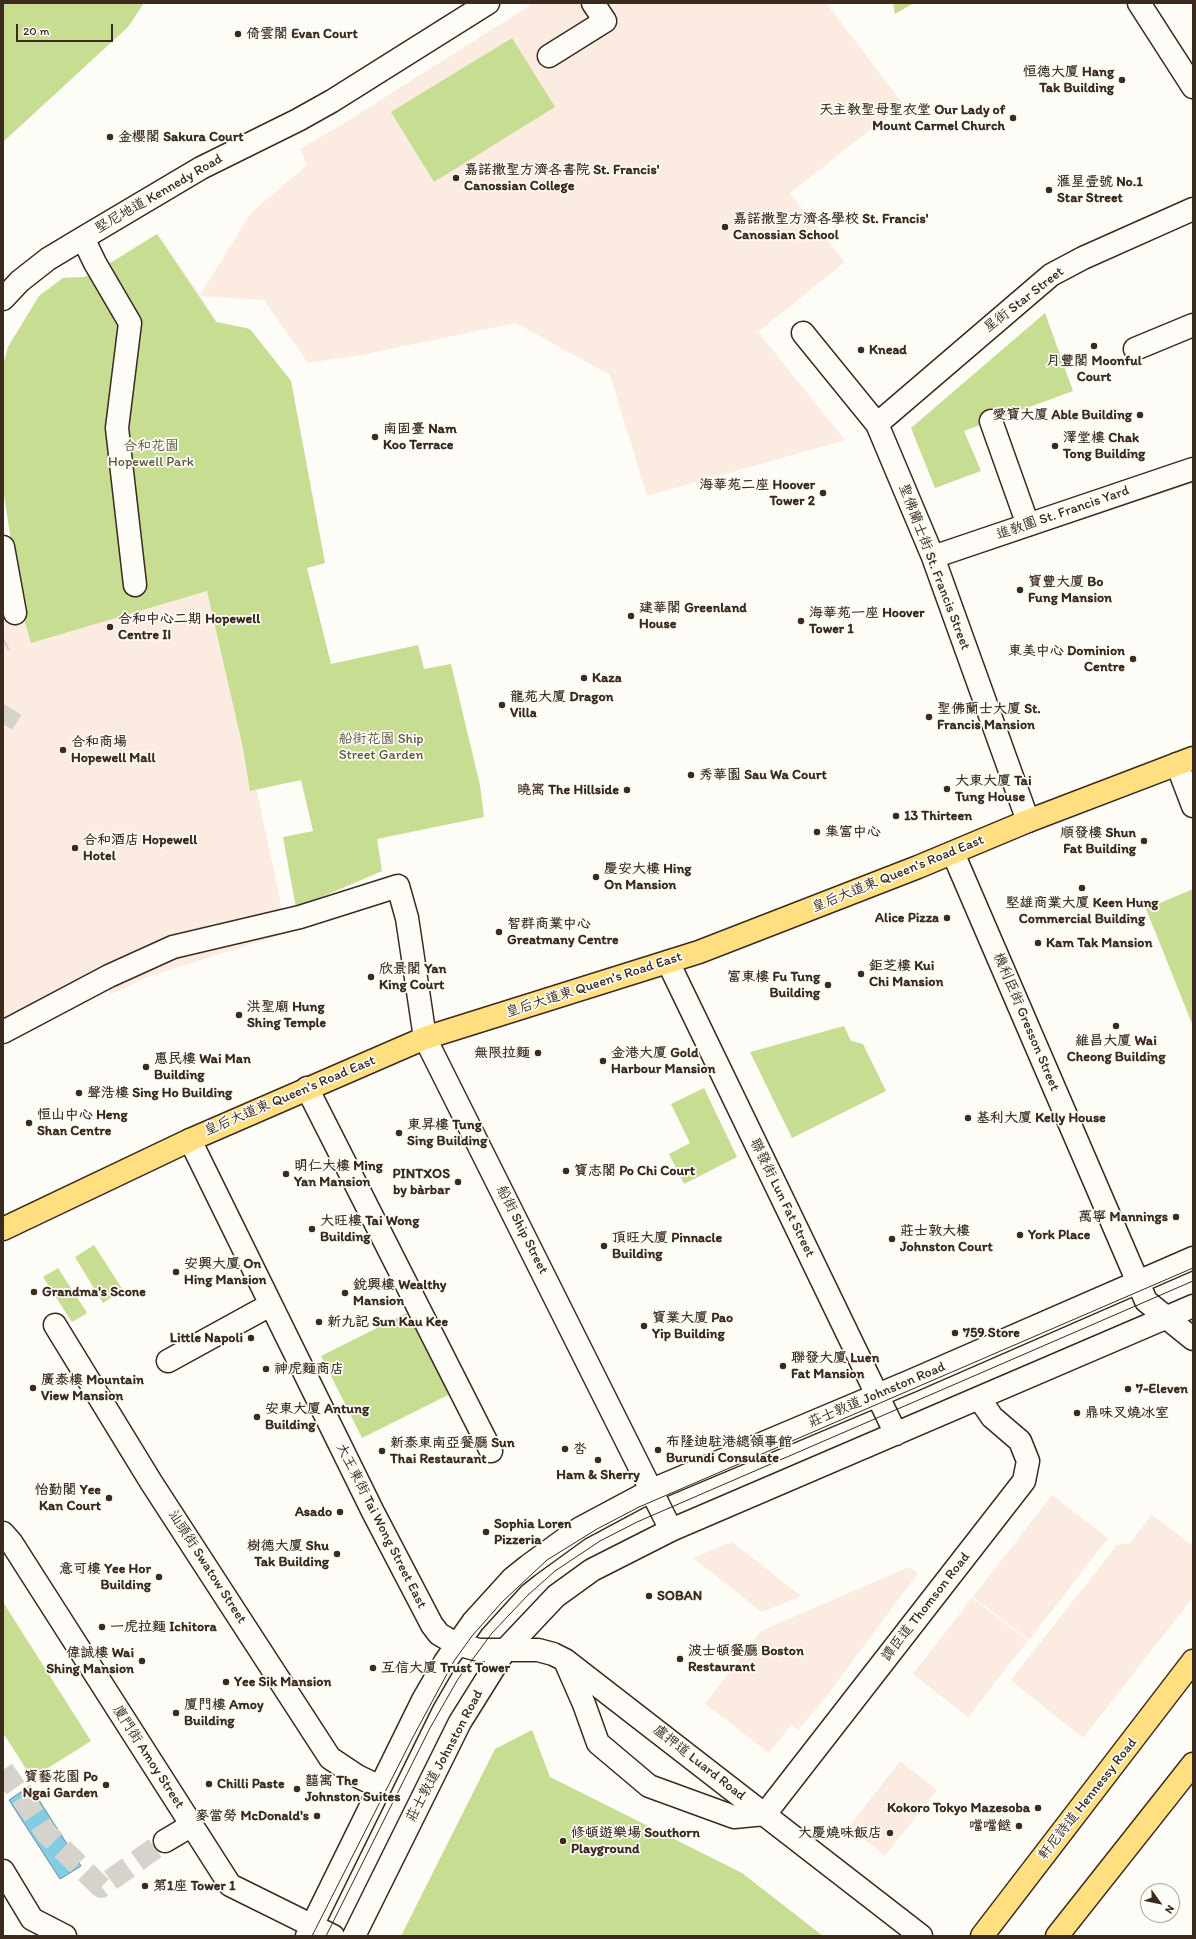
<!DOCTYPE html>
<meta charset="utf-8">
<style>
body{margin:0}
#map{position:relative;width:1196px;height:1939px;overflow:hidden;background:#fdfcf7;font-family:Itim,sans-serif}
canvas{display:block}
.frame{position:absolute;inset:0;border:4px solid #3b2a1e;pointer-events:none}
.north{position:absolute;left:1140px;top:1883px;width:40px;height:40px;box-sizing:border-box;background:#fdfcf7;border:1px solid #afa8a0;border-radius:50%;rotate:123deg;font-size:11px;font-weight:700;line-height:16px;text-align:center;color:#3b2a1e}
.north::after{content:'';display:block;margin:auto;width:14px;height:18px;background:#3b2a1e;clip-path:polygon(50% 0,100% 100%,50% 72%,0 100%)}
.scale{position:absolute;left:16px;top:24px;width:97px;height:18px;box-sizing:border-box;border:2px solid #3b2a1e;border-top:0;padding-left:5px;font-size:12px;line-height:14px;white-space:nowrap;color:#3b2a1e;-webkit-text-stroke:3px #fdfcf7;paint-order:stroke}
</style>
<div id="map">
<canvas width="1196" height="1939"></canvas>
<div class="frame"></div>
<div class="north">N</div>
<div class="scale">20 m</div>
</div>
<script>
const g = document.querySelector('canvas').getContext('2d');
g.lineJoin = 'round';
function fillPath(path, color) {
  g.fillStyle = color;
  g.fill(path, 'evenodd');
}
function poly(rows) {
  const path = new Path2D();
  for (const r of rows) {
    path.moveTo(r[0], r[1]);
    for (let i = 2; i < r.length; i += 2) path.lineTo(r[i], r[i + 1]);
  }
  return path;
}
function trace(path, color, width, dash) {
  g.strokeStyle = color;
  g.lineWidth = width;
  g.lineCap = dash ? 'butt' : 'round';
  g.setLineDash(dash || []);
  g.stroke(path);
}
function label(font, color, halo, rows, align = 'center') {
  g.font = font + ' Itim,"LXGW WenKai TC",sans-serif';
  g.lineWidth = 3.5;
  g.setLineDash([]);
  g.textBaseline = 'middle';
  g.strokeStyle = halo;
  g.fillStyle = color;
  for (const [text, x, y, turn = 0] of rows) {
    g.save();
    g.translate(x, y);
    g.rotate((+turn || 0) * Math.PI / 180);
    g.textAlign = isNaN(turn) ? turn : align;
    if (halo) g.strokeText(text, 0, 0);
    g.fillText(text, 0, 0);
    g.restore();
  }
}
const built = poly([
 [534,3,826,3,903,104,790,193,845,262,758,332,845,440,647,496,610,375,516,323,361,355,308,363,264,300,200,296,217,322,250,329,291,381,325,563,214,590,287,933,150,976,111,994,101,975,3,1028,3,667,5,616,19,581,3,489,3,365,8,347,39,296,63,278,84,277,99,270,157,234,200,295,251,213,307,165,300,149,346,122],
 [1052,1495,1108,1538,1029,1640,973,1597],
 [1152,1515,1193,1546,1193,1597,1083,1738,1011,1680,1117,1545,1130,1543],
 [732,1542,737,1546,801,1596,762,1612,693,1558],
 [909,1567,918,1573,825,1698,798,1730,791,1725,769,1753,705,1704,761,1631],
 [972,1598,1028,1641,968,1717,913,1674],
 [900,1761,937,1790,885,1856,849,1827]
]);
const green = poly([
 [3,3,144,3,128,27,3,142],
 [893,3,914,3,895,14],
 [512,38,555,107,434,182,391,112],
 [157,234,216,322,250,329,291,381,325,563,307,568,331,664,418,645,424,669,451,664,480,785,484,817,377,839,382,871,296,908,283,837,313,831,301,780,250,791,243,748,207,591,31,643,22,612,3,489,3,365,8,347,39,296,63,278,84,277,99,270],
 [1045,313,1073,391,964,431,981,471,935,488,911,428],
 [1193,889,1193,1026,1146,909],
 [844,1026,851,1041,863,1044,886,1091,792,1138,750,1052],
 [704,1088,737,1157,684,1184,669,1154,690,1143,671,1104],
 [94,1245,123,1290,103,1303,75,1257],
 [58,1268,87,1313,72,1322,43,1277],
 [409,1312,450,1394,362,1438,321,1356],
 [3,1602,91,1741,32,1778,3,1733],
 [532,1730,550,1777,742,1873,823,1936,401,1936,495,1749]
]);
const water = poly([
 [30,1786,81,1866,60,1879,9,1800,30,1786]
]);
const minorTunnel = poly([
 [3,641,5,640],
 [3,724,12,709],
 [3,1770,47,1834,101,1887,165,1841]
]);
const minor = poly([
 [1139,3,1193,87],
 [549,56,605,21,593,3],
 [83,238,95,263,130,323,117,428,135,585],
 [3,299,20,281,48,259,83,238,201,168,298,120,332,101,488,3],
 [803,333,877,424,933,557,1028,821],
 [1135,349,1193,325],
 [991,421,1028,525],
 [877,424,1051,275,1083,258,1193,209],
 [3,547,15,613],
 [933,557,1193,469],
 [1177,764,1193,806],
 [953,853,1146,1301,1193,1339],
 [668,962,896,1434],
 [3,1032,109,976,173,947,300,917,398,886,407,918,425,1038,671,1530],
 [307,1088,491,1451],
 [190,1140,373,1512,432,1625,439,1634,456,1644,479,1650,538,1650,553,1654,565,1660,921,1936],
 [55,1325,151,1482,330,1758,357,1776,380,1787],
 [168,1361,270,1305],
 [3,1533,11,1542,230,1885,333,1936],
 [566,1663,584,1704,598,1743,649,1786,734,1817,765,1814],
 [765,1814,1024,1481,1028,1461,1020,1441,992,1417,979,1398],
 [165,1841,192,1825],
 [3,1871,32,1919,65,1936],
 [307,1936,423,1700,445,1662,473,1622,513,1578,528,1566,579,1529,652,1490,911,1381,1193,1258],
 [354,1936,460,1722,505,1650,556,1596,592,1570,671,1530,1193,1306]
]);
const major = poly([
 [3,1229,190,1140,425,1038,699,952,918,867,1028,821,1193,758],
 [982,1936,1193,1661],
 [1057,1936,1193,1764]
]);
const tram = poly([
 [312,1936,413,1737,454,1661,472,1636,502,1602,547,1560,597,1529,639,1507,1193,1268],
 [326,1936,430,1728,458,1679,492,1633,528,1595,555,1571,600,1541,637,1522,1193,1281]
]);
const markers = [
 [238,34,4,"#3b2a1e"],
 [1122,80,4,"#3b2a1e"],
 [1013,118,4,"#3b2a1e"],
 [110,137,4,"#3b2a1e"],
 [456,178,4,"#3b2a1e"],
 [1049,190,4,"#3b2a1e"],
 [725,227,4,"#3b2a1e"],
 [1094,346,4,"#3b2a1e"],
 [861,350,4,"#3b2a1e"],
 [1140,415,4,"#3b2a1e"],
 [375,437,4,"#3b2a1e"],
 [1055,446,4,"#3b2a1e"],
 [823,493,4,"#3b2a1e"],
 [1020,590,4,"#3b2a1e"],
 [631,616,4,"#3b2a1e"],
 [801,621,4,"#3b2a1e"],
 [110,627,4,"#3b2a1e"],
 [1133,659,4,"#3b2a1e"],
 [584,678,4,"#3b2a1e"],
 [502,705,4,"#3b2a1e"],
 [929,717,4,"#3b2a1e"],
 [63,750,4,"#3b2a1e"],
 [691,775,4,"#3b2a1e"],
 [947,789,4,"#3b2a1e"],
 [627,790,4,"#3b2a1e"],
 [896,816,4,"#3b2a1e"],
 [817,832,4,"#3b2a1e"],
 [1144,841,4,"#3b2a1e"],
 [75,848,4,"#3b2a1e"],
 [596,877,4,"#3b2a1e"],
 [1082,888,4,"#3b2a1e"],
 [947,918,4,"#3b2a1e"],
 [499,932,4,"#3b2a1e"],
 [1038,943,4,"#3b2a1e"],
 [861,974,4,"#3b2a1e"],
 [371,977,4,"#3b2a1e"],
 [828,985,4,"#3b2a1e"],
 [239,1015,4,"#3b2a1e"],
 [1116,1026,4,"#3b2a1e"],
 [538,1053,4,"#3b2a1e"],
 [603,1061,4,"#3b2a1e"],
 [146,1067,4,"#3b2a1e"],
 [79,1093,4,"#3b2a1e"],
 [968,1118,4,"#3b2a1e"],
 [29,1123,4,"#3b2a1e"],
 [399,1133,4,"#3b2a1e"],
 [566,1171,4,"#3b2a1e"],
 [286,1174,4,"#3b2a1e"],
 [458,1182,4,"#3b2a1e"],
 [1176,1217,4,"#3b2a1e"],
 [312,1229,4,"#3b2a1e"],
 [1020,1235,4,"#3b2a1e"],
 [892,1239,4,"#3b2a1e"],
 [604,1246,4,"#3b2a1e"],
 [176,1272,4,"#3b2a1e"],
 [34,1292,4,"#3b2a1e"],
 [345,1293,4,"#3b2a1e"],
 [319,1322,4,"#3b2a1e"],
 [644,1326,4,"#3b2a1e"],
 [955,1333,4,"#3b2a1e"],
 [251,1338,4,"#3b2a1e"],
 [783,1366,4,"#3b2a1e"],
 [266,1369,4,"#3b2a1e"],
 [33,1388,4,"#3b2a1e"],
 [1128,1389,4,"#3b2a1e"],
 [1077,1413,4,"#3b2a1e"],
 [257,1417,4,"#3b2a1e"],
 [565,1449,4,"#3b2a1e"],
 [658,1450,4,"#3b2a1e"],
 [382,1451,4,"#3b2a1e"],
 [598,1460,4,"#3b2a1e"],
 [109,1498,4,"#3b2a1e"],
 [340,1512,4,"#3b2a1e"],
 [486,1532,4,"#3b2a1e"],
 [337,1554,4,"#3b2a1e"],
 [159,1577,4,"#3b2a1e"],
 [649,1596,4,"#3b2a1e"],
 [102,1627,4,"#3b2a1e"],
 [680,1659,4,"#3b2a1e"],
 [142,1661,4,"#3b2a1e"],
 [373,1668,4,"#3b2a1e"],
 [226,1682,4,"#3b2a1e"],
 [176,1713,4,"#3b2a1e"],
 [209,1784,4,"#3b2a1e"],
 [106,1785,4,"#3b2a1e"],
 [297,1789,4,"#3b2a1e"],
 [1038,1808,4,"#3b2a1e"],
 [317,1816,4,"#3b2a1e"],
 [1019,1826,4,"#3b2a1e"],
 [890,1833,4,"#3b2a1e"],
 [563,1841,4,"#3b2a1e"],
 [145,1886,4,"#3b2a1e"]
];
const poiNames = [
 ["倚雲閣 Evan Court",246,34],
 ["恒德大廈 Hang",1114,72,"right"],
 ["Tak Building",1114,88,"right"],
 ["天主教聖母聖衣堂 Our Lady of",1005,110,"right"],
 ["Mount Carmel Church",1005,126,"right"],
 ["金櫻閣 Sakura Court",118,137],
 ["嘉諾撒聖方濟各書院 St. Francis'",464,170],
 ["Canossian College",464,186],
 ["滙星壹號 No.1",1057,182],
 ["Star Street",1057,198],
 ["嘉諾撒聖方濟各學校 St. Francis'",733,219],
 ["Canossian School",733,235],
 ["Knead",869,350],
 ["月豐閣 Moonful",1094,361,"center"],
 ["Court",1094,377,"center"],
 ["愛寶大廈 Able Building",1132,415,"right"],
 ["南固臺 Nam",383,429],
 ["Koo Terrace",383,445],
 ["澤堂樓 Chak",1063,438],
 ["Tong Building",1063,454],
 ["海華苑二座 Hoover",815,485,"right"],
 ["Tower 2",815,501,"right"],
 ["寶豐大廈 Bo",1028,582],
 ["Fung Mansion",1028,598],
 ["建華閣 Greenland",639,608],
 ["House",639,624],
 ["海華苑一座 Hoover",809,613],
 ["Tower 1",809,629],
 ["合和中心二期 Hopewell",118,619],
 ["Centre II",118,635],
 ["東美中心 Dominion",1125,651,"right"],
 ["Centre",1125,667,"right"],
 ["Kaza",592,678],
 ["龍苑大廈 Dragon",510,697],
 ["Villa",510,713],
 ["聖佛蘭士大廈 St.",937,709],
 ["Francis Mansion",937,725],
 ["合和商場",71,742],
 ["Hopewell Mall",71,758],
 ["秀華園 Sau Wa Court",699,775],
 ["大東大廈 Tai",955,781],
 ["Tung House",955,797],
 ["曉寓 The Hillside",619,790,"right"],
 ["13 Thirteen",904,816],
 ["集富中心",825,832],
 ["順發樓 Shun",1136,833,"right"],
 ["Fat Building",1136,849,"right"],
 ["合和酒店 Hopewell",83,840],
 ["Hotel",83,856],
 ["慶安大樓 Hing",604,869],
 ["On Mansion",604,885],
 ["堅雄商業大廈 Keen Hung",1082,903,"center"],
 ["Commercial Building",1082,919,"center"],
 ["Alice Pizza",939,918,"right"],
 ["智群商業中心",507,924],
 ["Greatmany Centre",507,940],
 ["Kam Tak Mansion",1046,943],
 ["鉅芝樓 Kui",869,966],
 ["Chi Mansion",869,982],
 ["欣景閣 Yan",379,969],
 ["King Court",379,985],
 ["富東樓 Fu Tung",820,977,"right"],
 ["Building",820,993,"right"],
 ["洪聖廟 Hung",247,1007],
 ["Shing Temple",247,1023],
 ["維昌大廈 Wai",1116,1041,"center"],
 ["Cheong Building",1116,1057,"center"],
 ["無限拉麵",530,1053,"right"],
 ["金港大廈 Gold",611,1053],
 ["Harbour Mansion",611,1069],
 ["惠民樓 Wai Man",154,1059],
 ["Building",154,1075],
 ["聲浩樓 Sing Ho Building",87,1093],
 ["恒山中心 Heng",37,1115],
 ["Shan Centre",37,1131],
 ["基利大廈 Kelly House",976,1118],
 ["東昇樓 Tung",407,1125],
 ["Sing Building",407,1141],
 ["明仁大樓 Ming",294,1166],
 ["Yan Mansion",294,1182],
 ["寶志閣 Po Chi Court",574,1171],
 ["PINTXOS",450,1174,"right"],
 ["by bàrbar",450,1190,"right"],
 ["萬寧 Mannings",1168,1217,"right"],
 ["大旺樓 Tai Wong",320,1221],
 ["Building",320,1237],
 ["莊士敦大樓",900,1231],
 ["Johnston Court",900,1247],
 ["York Place",1028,1235],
 ["頂旺大廈 Pinnacle",612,1238],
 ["Building",612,1254],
 ["安興大廈 On",184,1264],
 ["Hing Mansion",184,1280],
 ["銳興樓 Wealthy",353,1285],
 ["Mansion",353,1301],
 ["Grandma's Scone",42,1292],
 ["寶業大廈 Pao",652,1318],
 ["Yip Building",652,1334],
 ["新九記 Sun Kau Kee",327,1322],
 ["759 Store",963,1333],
 ["Little Napoli",243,1338,"right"],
 ["聯發大廈 Luen",791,1358],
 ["Fat Mansion",791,1374],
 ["神虎麵商店",274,1369],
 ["廣泰樓 Mountain",41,1380],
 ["View Mansion",41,1396],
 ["7-Eleven",1136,1389],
 ["安東大廈 Antung",265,1409],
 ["Building",265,1425],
 ["鼎味叉燒冰室",1085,1413],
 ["布隆迪駐港總領事館",666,1442],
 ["Burundi Consulate",666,1458],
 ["新泰東南亞餐廳 Sun",390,1443],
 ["Thai Restaurant",390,1459],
 ["呇",573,1449],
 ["Ham & Sherry",598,1475,"center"],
 ["怡勤閣 Yee",101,1490,"right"],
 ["Kan Court",101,1506,"right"],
 ["Asado",332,1512,"right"],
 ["Sophia Loren",494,1524],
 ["Pizzeria",494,1540],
 ["樹德大廈 Shu",329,1546,"right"],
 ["Tak Building",329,1562,"right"],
 ["意可樓 Yee Hor",151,1569,"right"],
 ["Building",151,1585,"right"],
 ["SOBAN",657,1596],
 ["一虎拉麵 Ichitora",110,1627],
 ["波士頓餐廳 Boston",688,1651],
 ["Restaurant",688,1667],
 ["偉誠樓 Wai",134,1653,"right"],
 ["Shing Mansion",134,1669,"right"],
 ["互信大廈 Trust Tower",381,1668],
 ["Yee Sik Mansion",234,1682],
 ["廈門樓 Amoy",184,1705],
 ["Building",184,1721],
 ["寶藝花園 Po",98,1777,"right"],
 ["Ngai Garden",98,1793,"right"],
 ["囍寓 The",305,1781],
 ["Johnston Suites",305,1797],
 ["Chilli Paste",217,1784],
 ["Kokoro Tokyo Mazesoba",1030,1808,"right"],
 ["麥當勞 McDonald's",309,1816,"right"],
 ["噹噹餸",1011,1826,"right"],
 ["修頓遊樂場 Southorn",571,1833],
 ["Playground",571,1849],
 ["大慶燒味飯店",882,1833,"right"],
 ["第1座 Tower 1",153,1886]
];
const streetNames = [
 ["堅尼地道 Kennedy Road",159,194,-30],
 ["星街 Star Street",1024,300,-38],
 ["進教圍 St. Francis Yard",1063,513,-19],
 ["聖佛蘭士街 St. Francis Street",934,567,69],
 ["皇后大道東 Queen's Road East",898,874,-22],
 ["皇后大道東 Queen's Road East",594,985,-18],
 ["機利臣街 Gresson Street",1026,1022,67],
 ["皇后大道東 Queen's Road East",290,1096,-23],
 ["聯發街 Lun Fat Street",782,1198,64],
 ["船街 Ship Street",522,1230,63],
 ["莊士敦道 Johnston Road",877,1395,-23],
 ["大王東街 Tai Wong Street East",381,1526,63],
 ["汕頭街 Swatow Street",207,1567,57],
 ["譚臣道 Thomson Road",926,1607,-52],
 ["莊士敦道 Johnston Road",445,1756,-62],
 ["廈門街 Amoy Street",148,1757,57],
 ["盧押道 Luard Road",699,1763,38],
 ["軒尼詩道 Hennessy Road",1088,1799,-52]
];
const parkNames = [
 ["合和花園",151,446],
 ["Hopewell Park",151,462],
 ["船街花園 Ship",381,739],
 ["Street Garden",381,755]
];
fillPath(built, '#fcebe0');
fillPath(green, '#c6dd92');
fillPath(water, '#83cde4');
trace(water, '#668c95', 1);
trace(minorTunnel, '#d6d2cc', 22, [22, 11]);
trace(minor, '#3b2a1e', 25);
trace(major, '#3b2a1e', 25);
trace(minor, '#fdfcf7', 22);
trace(major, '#ffdf80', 22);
trace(tram, '#3b2a1e', 1);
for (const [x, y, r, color] of markers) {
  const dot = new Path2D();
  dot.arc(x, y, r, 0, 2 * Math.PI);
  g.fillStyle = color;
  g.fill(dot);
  trace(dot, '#fdfcf7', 1.5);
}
label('bold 14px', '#3b2a1e', '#fdfcf7', poiNames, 'left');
label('14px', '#3b2a1e', '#fdfcf7', streetNames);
label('14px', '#5e573b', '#fdfcf7', parkNames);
</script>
